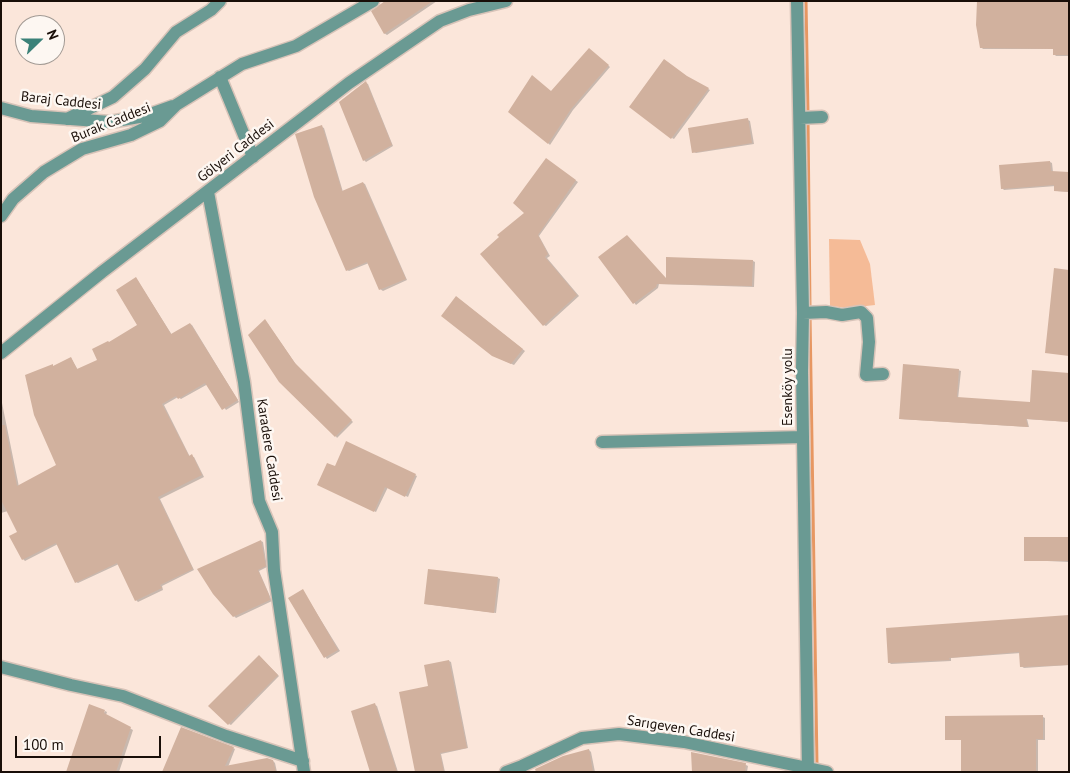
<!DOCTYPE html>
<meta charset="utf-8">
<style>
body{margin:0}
#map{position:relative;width:1070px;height:773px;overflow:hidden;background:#fbe6da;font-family:"PT Sans",sans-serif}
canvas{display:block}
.frame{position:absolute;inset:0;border:2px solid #190e08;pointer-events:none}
.north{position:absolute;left:15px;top:15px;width:50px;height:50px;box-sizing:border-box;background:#fdf7f2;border:1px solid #a29a94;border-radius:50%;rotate:68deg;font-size:14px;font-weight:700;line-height:20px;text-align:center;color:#190e08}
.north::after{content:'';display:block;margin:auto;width:18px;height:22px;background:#3b8178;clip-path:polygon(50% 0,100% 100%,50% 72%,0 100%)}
.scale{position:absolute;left:15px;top:736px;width:146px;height:22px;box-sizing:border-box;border:2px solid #190e08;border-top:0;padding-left:6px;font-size:15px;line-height:18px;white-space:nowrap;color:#190e08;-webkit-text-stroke:4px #fdf7f2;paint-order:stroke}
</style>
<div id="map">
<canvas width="1070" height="773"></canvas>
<div class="frame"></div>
<div class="north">N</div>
<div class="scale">100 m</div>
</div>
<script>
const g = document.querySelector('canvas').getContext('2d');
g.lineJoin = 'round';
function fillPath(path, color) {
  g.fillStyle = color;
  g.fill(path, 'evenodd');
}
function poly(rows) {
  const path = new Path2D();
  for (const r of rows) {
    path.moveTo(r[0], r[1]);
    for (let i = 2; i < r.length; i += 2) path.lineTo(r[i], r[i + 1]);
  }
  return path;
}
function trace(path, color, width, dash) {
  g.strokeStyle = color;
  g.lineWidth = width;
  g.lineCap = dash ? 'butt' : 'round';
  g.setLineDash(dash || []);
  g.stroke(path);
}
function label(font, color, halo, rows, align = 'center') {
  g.font = font + ' "PT Sans",sans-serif';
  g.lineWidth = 5;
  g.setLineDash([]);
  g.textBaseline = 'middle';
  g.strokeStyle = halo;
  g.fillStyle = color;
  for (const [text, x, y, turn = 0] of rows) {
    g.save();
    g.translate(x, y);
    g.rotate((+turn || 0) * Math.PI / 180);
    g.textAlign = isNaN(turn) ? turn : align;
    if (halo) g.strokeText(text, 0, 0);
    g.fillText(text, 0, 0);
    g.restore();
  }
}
const green = poly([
 [829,239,860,240,870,264,875,305,849,308,830,306]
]);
const shadow = poly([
 [388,1,437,1,387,35,384,33],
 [1069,1,1069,56,1056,56,1054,54,1054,49,983,49,981,47],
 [591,51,610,67,573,110,550,145,548,143,552,92],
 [688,78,710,90,674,139,672,138],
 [366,83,368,84,393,146,366,162,364,160,340,102],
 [748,120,750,121,754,144,696,153,694,152],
 [322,127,324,128,343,192,363,183,365,184,407,280,383,291,380,289,369,263,349,271,347,270],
 [546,160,578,182,539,236,550,256,547,258,579,296,546,326,544,325,525,213],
 [1050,162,1052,163,1053,172,1069,174,1069,192,1057,191,1056,186,1004,190,1002,188],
 [599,257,667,280,753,261,755,262,754,287,659,284,658,288,636,305],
 [136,278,172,335,190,324,192,325,239,402,226,410,208,384,181,399,178,397,164,405,190,457,194,457,204,477,160,499,194,570,162,586,163,590,138,602,136,600,119,564,78,583,76,582,58,544,25,561,23,559,18,533,8,511,1,513,1,398,19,487,57,466,26,376,54,367,71,358,78,370,99,360,110,343,139,326],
 [459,299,525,351,514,365,496,357],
 [265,320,297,366,353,422,337,438],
 [958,370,961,371,958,399,1031,403,1069,374,1069,422,1027,419,1029,427,900,419],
 [347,443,417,476,408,497,388,487,376,512,319,485,335,468],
 [1069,538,1069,562,1025,560],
 [261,541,263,542,267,567,259,571,272,601,236,618,234,616],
 [498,578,500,579,496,613,425,604],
 [303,591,340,651,327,659,290,598],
 [1069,617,1069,665,1024,668,1021,666,1021,653,951,658,951,661,891,664,889,662],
 [261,658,279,676,231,725,229,724],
 [449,661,451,662,468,748,441,754,445,772,416,772,430,687],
 [375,705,377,706,398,772,372,772],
 [105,711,107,712,106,715,133,730,119,772,67,772],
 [1043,717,1045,718,1045,740,1038,740,1038,772,964,772,962,740,946,739],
 [233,748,235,749,228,767,273,761,275,763,277,772,163,772],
 [589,750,591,752,595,772,537,772,564,757],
 [746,765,748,766,747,772,694,772]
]);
const stream = poly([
 [806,1,808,114],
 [808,120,810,309],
 [810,315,817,766]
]);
const building = poly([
 [385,1,433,1,384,34,371,11],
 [977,1,1069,1,1069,55,1053,55,1053,49,980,48,976,25],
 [589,48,609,65,571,109,548,144,508,112,532,75,551,91],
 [664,59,687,76,709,88,671,139,629,107],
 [366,81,392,145,363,161,339,102],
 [748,118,752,143,692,153,688,128],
 [322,125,342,191,363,182,406,279,379,290,367,262,346,271,314,197,295,134],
 [546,158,576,180,538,235,548,254,545,257,577,295,543,326,480,254,499,237,497,235,524,213,513,203],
 [1050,161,1051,171,1069,172,1069,192,1054,191,1054,185,1001,189,999,165],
 [627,235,666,278,666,257,753,260,752,286,657,284,656,287,633,304,598,257],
 [1054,268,1069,270,1069,356,1045,353],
 [136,277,171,334,190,323,238,400,222,410,205,383,178,399,176,396,162,404,189,456,192,454,202,475,158,497,193,569,160,585,162,588,135,601,117,563,75,583,56,543,22,560,9,536,17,532,1,500,1,425,5,425,17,486,56,465,34,415,25,375,53,364,53,366,71,357,77,369,97,360,92,349,108,341,109,342,137,325,116,290],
 [456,296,523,349,511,364,492,356,441,316],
 [265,319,295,363,352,420,335,437,279,382,248,335],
 [903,364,959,369,957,397,1030,402,1032,370,1069,373,1069,422,1026,419,1028,427,899,419],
 [346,441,416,474,405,497,385,487,374,512,317,485,327,463,335,466],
 [1024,537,1069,537,1069,561,1024,561],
 [261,540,266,566,258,570,269,595,270,600,233,617,213,594,197,569],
 [428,569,498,577,494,613,424,604],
 [303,589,338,650,324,658,288,598],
 [1069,615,1069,665,1020,667,1019,652,949,658,950,660,888,663,886,628],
 [259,655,278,675,228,725,208,706],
 [449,660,467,748,440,753,444,772,415,772,399,692,428,686,424,665],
 [375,703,397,772,370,772,351,711],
 [89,704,105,710,104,713,131,727,116,772,66,772],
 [1043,715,1043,739,1036,739,1036,771,961,772,961,740,945,740,945,716],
 [181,727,234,747,225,766,267,758,273,760,276,772,162,772],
 [589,749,593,772,536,772,535,769,563,756],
 [691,752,746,763,745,772,692,772]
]);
const minor = poly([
 [797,1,803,313,802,371,808,772],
 [220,77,253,157],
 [1,108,31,116,110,122,145,116,173,106],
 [800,118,822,117],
 [67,119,113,97,145,69,176,32,211,10,220,1],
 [208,192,244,382,259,501,272,532,274,570,304,772],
 [1,216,13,199,44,172,82,149,131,135,160,121,176,105,242,64,296,46,373,1],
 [803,313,826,312,842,315,861,312,867,318,869,342,866,375,883,374],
 [1,353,102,272,349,83,440,21,469,10,506,1],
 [602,442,803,437],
 [1,667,71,685,123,696,226,736,303,761],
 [506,772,522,766,582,738,619,734,684,742,827,772]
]);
const streetNames = [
 ["Baraj Caddesi",61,101,6],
 ["Burak Caddesi",111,123,-22],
 ["Gölyeri Caddesi",236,151,-38],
 ["Esenköy yolu",788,387,-90],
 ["Karadere Caddesi",269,450,81],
 ["Sarıgeven Caddesi",681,729,9]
];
fillPath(green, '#f5bb97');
fillPath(shadow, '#0003');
trace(stream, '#e79762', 3);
fillPath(building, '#d1b19e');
trace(minor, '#d7c3b8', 15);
trace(minor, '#6a9a93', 12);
label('14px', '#190e08', '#fdf7f2', streetNames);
</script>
